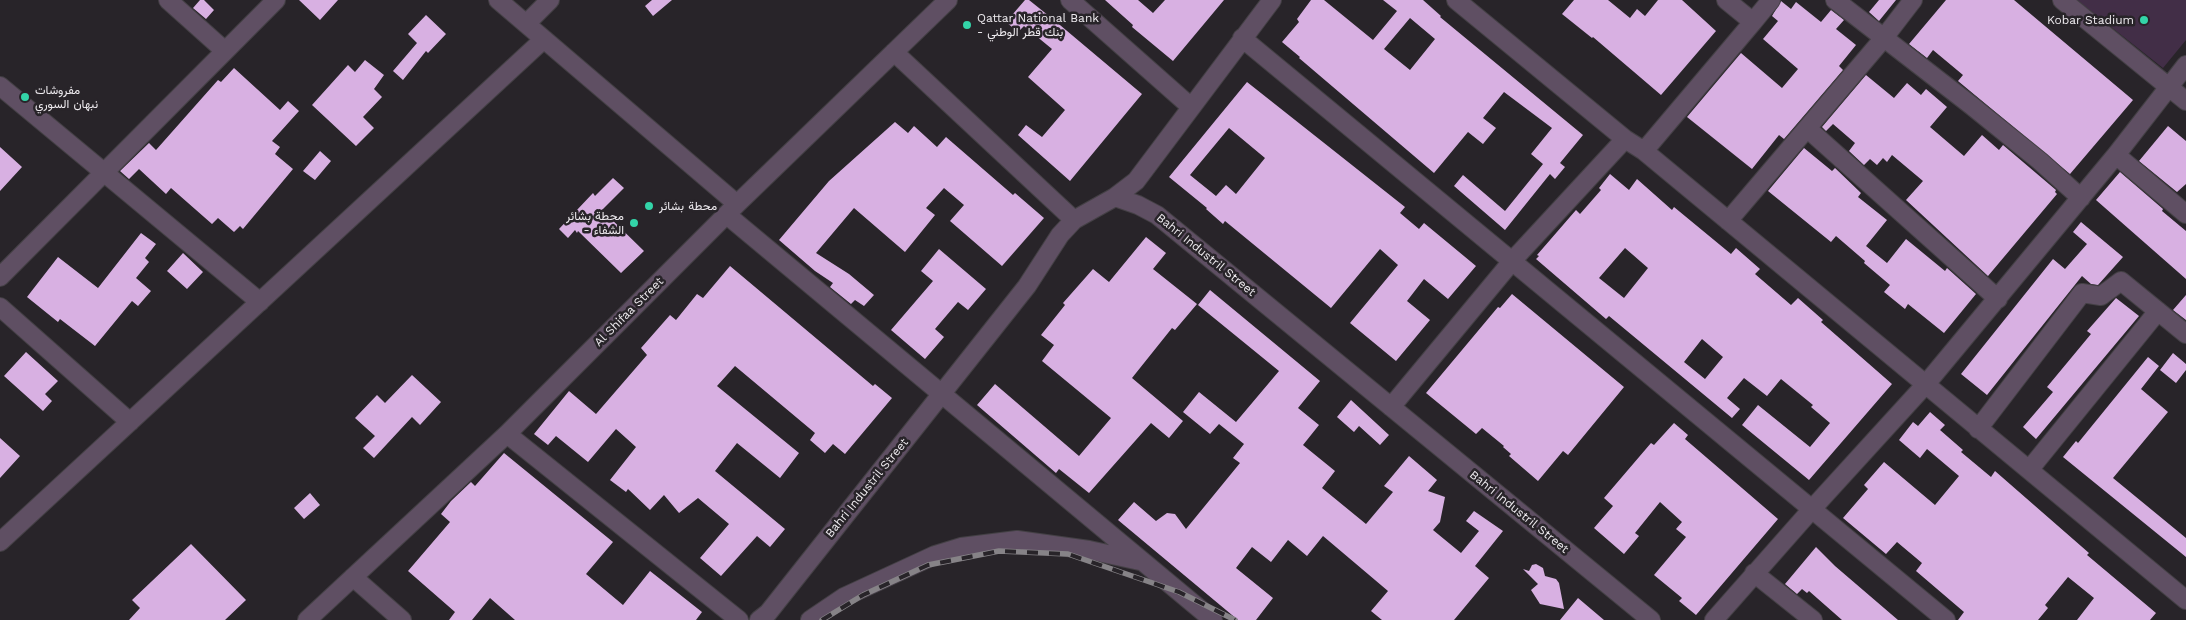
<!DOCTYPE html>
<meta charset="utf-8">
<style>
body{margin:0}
canvas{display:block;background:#282429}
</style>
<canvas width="2186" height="620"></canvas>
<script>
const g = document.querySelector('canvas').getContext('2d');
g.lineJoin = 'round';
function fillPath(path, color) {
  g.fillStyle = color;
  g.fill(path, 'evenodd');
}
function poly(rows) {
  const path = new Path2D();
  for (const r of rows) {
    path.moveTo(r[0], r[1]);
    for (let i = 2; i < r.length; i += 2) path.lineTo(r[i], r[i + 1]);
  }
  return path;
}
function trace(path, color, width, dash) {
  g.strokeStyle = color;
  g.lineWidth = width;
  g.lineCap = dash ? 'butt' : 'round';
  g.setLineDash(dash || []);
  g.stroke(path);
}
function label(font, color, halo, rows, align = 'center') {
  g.font = font + ' "Work Sans",Vazirmatn,sans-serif';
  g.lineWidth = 5;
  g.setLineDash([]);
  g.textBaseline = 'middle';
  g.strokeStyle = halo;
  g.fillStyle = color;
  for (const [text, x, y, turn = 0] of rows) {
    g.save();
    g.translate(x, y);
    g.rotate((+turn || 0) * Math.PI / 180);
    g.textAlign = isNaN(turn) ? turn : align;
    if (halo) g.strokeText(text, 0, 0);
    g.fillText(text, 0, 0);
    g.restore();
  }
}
const green = poly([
 [2077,0,2186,0,2186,40,2163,68]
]);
const building = poly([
 [200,0,204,0,214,10,206,19,193,8],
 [299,0,338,0,320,20],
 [652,0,672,0,653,16,645,6],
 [1025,0,1029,0,1054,20,1142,94,1070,181,1018,135,1026,125,1042,137,1065,110,1028,77,1052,49,1024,26,1018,32,1006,22],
 [1105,0,1138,0,1153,13,1165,0,1224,0,1173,61,1132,27,1133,25],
 [1311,0,1324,0,1373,40,1397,11,1383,0,1423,0,1441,16,1440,17,1583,135,1560,163,1565,167,1555,179,1550,174,1505,230,1454,186,1463,175,1505,211,1543,164,1531,154,1552,128,1504,92,1483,118,1496,128,1483,144,1468,132,1434,173,1299,58,1300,57,1282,42,1299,22,1297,19],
 [1410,18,1435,39,1410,70,1384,49],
 [1574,0,1608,0,1630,18,1637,9,1645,16,1658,0,1682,0,1716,31,1661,95,1593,37,1592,38,1562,14],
 [1879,0,1896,0,1879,21,1869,12],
 [1946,0,2014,0,2133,100,2070,174,1958,81,1963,75,1933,50,1927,58,1909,44],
 [1781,1,1791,9,1796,2,1821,22,1831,10,1844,20,1836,29,1856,45,1839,66,1843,70,1784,139,1779,135,1752,169,1687,117,1741,53,1782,88,1798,69,1763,39,1778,21,1772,16],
 [426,15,446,34,428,53,426,51,403,80,393,71,417,43,408,34],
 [365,60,384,75,374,89,382,97,363,117,374,128,356,146,312,105,348,65,355,72],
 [234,68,280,110,288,101,299,111,272,141,280,147,275,154,293,169,243,229,240,226,234,232,218,218,212,224,171,188,166,194,139,169,129,179,120,171,149,143,156,150,218,80,221,82],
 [1866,75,1894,98,1907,83,1921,95,1926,89,1947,107,1930,127,1964,156,1982,135,1999,150,2003,145,2056,190,2055,192,2057,194,1988,276,1906,200,1923,181,1892,155,1887,162,1883,158,1877,165,1870,159,1864,165,1849,151,1855,143,1833,124,1826,131,1822,127],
 [1247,82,1405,207,1400,213,1419,229,1424,223,1476,266,1448,299,1424,279,1407,301,1430,320,1396,361,1350,323,1398,265,1380,249,1331,308,1225,221,1223,224,1206,209,1207,208,1169,177],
 [1229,128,1265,158,1236,194,1226,185,1216,196,1190,175],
 [895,122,908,133,914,126,937,147,946,137,1013,195,1015,193,1044,218,1002,266,950,221,964,205,944,188,926,208,935,215,905,252,854,208,816,253,849,274,874,295,864,306,855,300,851,304,830,287,833,283,815,271,779,240,829,181],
 [2168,126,2186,141,2186,184,2177,192,2139,161],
 [0,147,22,167,0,191],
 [1804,148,1832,171,1835,168,1861,193,1858,197,1887,220,1866,246,1887,263,1906,239,1945,271,1947,268,1976,294,1944,333,1908,304,1905,309,1884,292,1890,285,1864,263,1865,261,1836,236,1831,242,1768,191],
 [320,151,331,161,315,180,303,171],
 [2120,172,2163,209,2162,211,2186,231,2186,279,2096,200],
 [1610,174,1629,190,1637,179,1672,210,1674,207,1731,254,1736,248,1760,269,1755,274,1791,305,1798,298,1823,320,1821,322,1892,384,1809,480,1742,425,1758,405,1810,447,1830,423,1811,407,1813,405,1781,379,1767,396,1744,378,1727,398,1740,409,1732,418,1609,316,1606,319,1536,259,1539,256,1537,255,1576,210,1580,214,1601,190,1599,188],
 [1625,248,1648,268,1624,298,1599,278],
 [1702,339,1723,357,1705,379,1684,362],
 [613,178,624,188,602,210,644,251,621,273,578,231,577,233,575,230,568,238,559,229,593,193,595,196],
 [2081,222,2123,257,2098,285,2091,284,2082,276,1987,395,1961,374,2053,259,2065,269,2087,244,2073,232],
 [141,233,156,244,145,258,149,262,136,278,151,291,138,306,132,301,95,346,60,319,58,322,27,297,58,257,98,288],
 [1146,237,1166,253,1153,269,1197,304,1175,330,1172,328,1132,378,1183,421,1169,438,1151,423,1089,493,1059,469,1056,473,977,405,995,384,1079,456,1111,418,1042,361,1054,345,1041,335,1065,305,1063,303,1093,269,1109,282],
 [939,249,986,289,968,310,958,302,935,329,944,337,925,359,891,330,933,281,921,271],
 [183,253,203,272,187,289,167,271],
 [730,266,873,386,875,384,892,398,845,454,833,444,825,453,810,440,815,433,735,366,717,386,799,453,780,478,737,443,715,471,785,529,770,547,757,536,721,576,700,558,729,524,698,498,679,513,664,495,650,510,628,489,626,492,610,480,636,447,616,429,588,462,556,436,548,445,534,434,569,391,596,414,647,355,641,348,670,315,676,320,697,294,703,298],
 [1210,290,1320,381,1298,408,1319,425,1303,445,1335,471,1322,488,1366,524,1393,492,1384,486,1409,456,1437,480,1428,491,1445,497,1440,522,1433,530,1461,553,1479,531,1466,521,1474,511,1503,531,1475,566,1489,578,1454,620,1382,620,1371,611,1388,591,1323,536,1307,556,1288,540,1271,562,1252,547,1236,568,1273,598,1256,620,1238,620,1118,520,1134,502,1156,521,1167,513,1175,514,1186,529,1240,463,1233,458,1244,444,1219,424,1210,434,1183,412,1199,392,1236,422,1279,371,1198,305],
 [1512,294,1624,387,1568,455,1563,451,1538,481,1509,456,1511,454,1503,447,1504,446,1482,428,1476,434,1426,393,1498,307,1500,308],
 [2186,295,2186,320,2173,310],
 [2116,298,2139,316,2036,439,2023,427,2053,392,2047,387,2091,334,2087,331],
 [26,352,58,381,45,394,52,401,43,411,4,376],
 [2173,353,2186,364,2186,370,2176,383,2160,370],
 [2148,357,2159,366,2141,389,2168,412,2113,478,2186,538,2186,557,2063,457,2076,441,2078,443],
 [412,375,441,402,420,425,412,417,374,458,363,448,375,436,355,418,377,395,385,403],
 [1351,400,1389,435,1380,445,1359,426,1354,432,1337,417],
 [1930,412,1945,425,1940,430,1963,450,1961,452,1991,477,1995,471,2089,553,2087,555,2156,613,2150,620,2077,620,2094,598,2068,577,2045,605,2048,608,2038,620,1958,620,1964,612,1916,571,1922,563,1897,542,1886,554,1843,518,1868,489,1864,485,1884,462,1935,505,1959,476,1927,449,1920,458,1899,440,1913,422,1918,426],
 [1674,423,1688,435,1685,439,1778,519,1696,615,1679,601,1682,598,1654,575,1686,537,1676,529,1682,522,1660,502,1635,533,1639,536,1624,554,1594,528,1613,506,1604,498,1651,443,1654,445],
 [0,438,20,456,0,478],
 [504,453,613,542,586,574,623,605,650,571,702,612,696,620,515,620,490,598,472,620,449,620,455,612,408,571,450,522,441,514,451,501,471,482,475,486],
 [310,493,320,505,304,519,294,508],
 [191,544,246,600,225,620,129,620,140,608,132,600],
 [1816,547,1835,566,1898,620,1842,620,1809,591,1807,593,1802,589,1797,594,1785,584],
 [1536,564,1543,568,1545,576,1556,579,1559,583,1564,609,1540,604,1531,590,1538,584,1523,569,1529,571,1532,565],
 [1578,598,1604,620,1560,620]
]);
const minor = poly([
 [168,0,225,51],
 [498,0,737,204],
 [1070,0,1191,107],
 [1456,0,1625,139,1644,151,2186,600],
 [1726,0,1753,22,1771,0],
 [1835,0,1972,106,2040,161,2081,198],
 [2062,0,2186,101],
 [526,24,550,0],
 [1242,38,1946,620],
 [894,52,1074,220],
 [0,86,260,302],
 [1808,129,1998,299],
 [1644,151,1753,22],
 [2116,155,2186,214],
 [1115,197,1136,181,1272,0],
 [727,215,1213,620],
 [1728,221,1883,39,1913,0],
 [0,277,276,0],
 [0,307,130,422],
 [1391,407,1513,260,1625,139],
 [1978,429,2082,293,2101,296,2121,281,2186,334],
 [507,434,739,620],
 [2029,470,2158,311],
 [0,542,544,39],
 [1754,573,1813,620],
 [353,577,402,620],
 [307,620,507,434,737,204,948,0],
 [759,620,768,613,1027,286,1060,235,1074,220,1115,197,1138,205,1157,215,1651,620],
 [810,620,844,597,935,555,961,547,1017,540,1089,550,1140,561],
 [1714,620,1812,509,1926,384,2116,155,2186,65]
]);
const rail = poly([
 [822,620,863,595,928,565,999,551,1068,554,1179,592,1235,620]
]);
const markers = [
 [2144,20,5,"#33d4a8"],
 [967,25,5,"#33d4a8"],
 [25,97,5,"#33d4a8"],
 [649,206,5,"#33d4a8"],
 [634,223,5,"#33d4a8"]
];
const poiNames = [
 ["Qattar National Bank",977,18],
 ["- بنك قطر الوطني",977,32],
 ["Kobar Stadium",2134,20,"right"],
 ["مفروشات",35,90],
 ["نبهان السوري",35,104],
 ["محطة بشائر",659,206],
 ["محطة بشائر",624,216,"right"],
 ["- الشفاء",624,230,"right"]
];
const streetNames = [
 ["Bahri Industril Street",1206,255,39],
 ["Al Shifaa Street",629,312,-45],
 ["Bahri Industril Street",867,488,-51],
 ["Bahri Industril Street",1519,512,39]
];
fillPath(green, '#422e47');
fillPath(building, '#d8b0e2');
trace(minor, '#444045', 20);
trace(minor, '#5f4f63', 18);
trace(rail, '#868387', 5.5);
trace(rail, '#282429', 4, [11]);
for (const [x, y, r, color] of markers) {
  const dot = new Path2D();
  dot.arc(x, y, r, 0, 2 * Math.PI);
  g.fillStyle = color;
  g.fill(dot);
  trace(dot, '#282429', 2);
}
label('12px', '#edeaee', '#282429', poiNames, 'left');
label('12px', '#edeaee', '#282429', streetNames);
</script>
